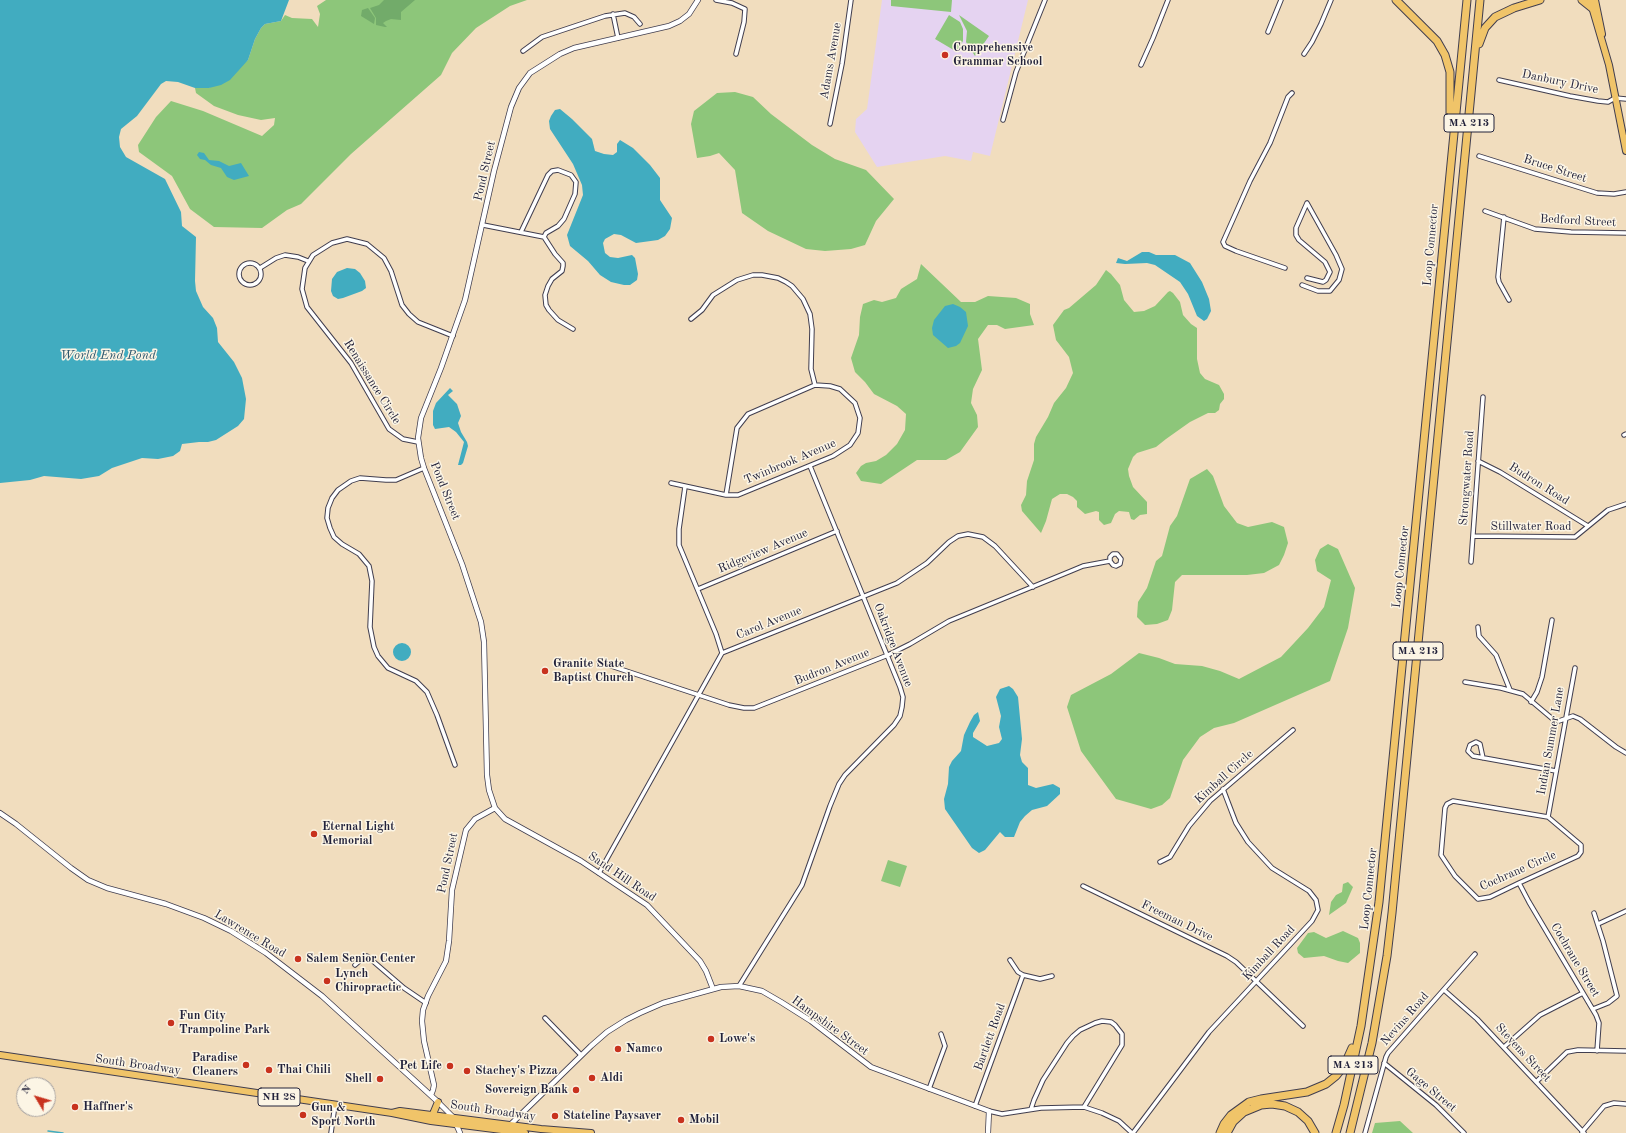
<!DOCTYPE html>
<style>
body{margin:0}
#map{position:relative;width:1626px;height:1133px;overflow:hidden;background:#f1ddbe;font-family:"Old Standard TT",serif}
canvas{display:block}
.north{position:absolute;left:16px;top:1077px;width:40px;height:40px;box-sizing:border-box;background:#fcf5e5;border:1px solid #a5a1a1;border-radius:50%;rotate:308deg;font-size:11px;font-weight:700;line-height:16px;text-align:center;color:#22223b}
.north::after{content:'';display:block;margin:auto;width:14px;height:18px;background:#c8321e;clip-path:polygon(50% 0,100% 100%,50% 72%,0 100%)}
</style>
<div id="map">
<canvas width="1626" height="1133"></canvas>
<div class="north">N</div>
</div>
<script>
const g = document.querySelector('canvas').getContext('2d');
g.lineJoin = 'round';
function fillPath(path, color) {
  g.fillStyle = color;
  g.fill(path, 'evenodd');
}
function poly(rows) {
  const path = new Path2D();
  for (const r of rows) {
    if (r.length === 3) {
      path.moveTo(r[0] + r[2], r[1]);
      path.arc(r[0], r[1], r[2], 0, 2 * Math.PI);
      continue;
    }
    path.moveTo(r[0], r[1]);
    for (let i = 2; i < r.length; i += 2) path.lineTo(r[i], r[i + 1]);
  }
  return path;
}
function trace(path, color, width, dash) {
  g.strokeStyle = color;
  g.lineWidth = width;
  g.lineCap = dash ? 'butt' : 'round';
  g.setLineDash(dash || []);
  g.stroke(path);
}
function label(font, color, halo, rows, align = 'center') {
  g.font = font + ' "Old Standard TT",serif';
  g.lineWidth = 3;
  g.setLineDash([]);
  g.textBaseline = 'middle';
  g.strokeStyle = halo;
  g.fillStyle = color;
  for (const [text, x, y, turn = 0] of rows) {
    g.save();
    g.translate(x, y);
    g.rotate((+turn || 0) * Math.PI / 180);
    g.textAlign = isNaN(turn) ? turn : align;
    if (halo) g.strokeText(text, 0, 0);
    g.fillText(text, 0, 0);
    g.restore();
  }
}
const built = poly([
 [882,0,1028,0,990,156,973,152,971,161,945,156,877,167,855,132,856,119,867,109]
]);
const green = poly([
 [326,0,527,0,510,6,476,28,452,53,441,75,351,154,301,204,287,210,262,228,214,227,190,209,172,176,139,152,138,145,156,117,171,101,203,111,262,136,274,125,275,118,261,120,238,115,214,106,196,93,195,88,209,88,248,60,255,39,261,28,265,24,281,21,285,15,292,18,312,19,318,27,320,14,317,6],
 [891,0,952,0,951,12,891,6],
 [949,15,960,22,963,29,963,41,957,52,935,39],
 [959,15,989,36,975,56,966,42,967,31],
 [735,92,753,97,771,114,812,145,835,159,866,170,894,199,876,221,865,245,851,249,825,251,806,249,768,231,742,213,735,170,719,153,710,156,697,158,691,124,694,111,717,93],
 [921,264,961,302,975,302,988,296,1016,298,1030,304,1030,314,1034,325,1005,329,997,325,988,325,978,339,982,370,973,389,971,403,977,415,978,427,960,452,946,460,917,460,881,484,861,481,856,473,861,466,866,463,876,461,886,455,897,444,905,430,906,414,897,406,874,394,865,382,855,372,851,358,859,335,860,317,863,304,874,300,882,302,896,298,901,289,917,279],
 [1106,270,1111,274,1120,285,1124,300,1134,312,1144,311,1155,306,1168,292,1170,291,1173,293,1180,302,1183,315,1191,324,1197,328,1197,359,1200,373,1205,379,1219,385,1224,394,1224,399,1220,404,1219,410,1215,413,1208,413,1190,422,1166,439,1156,447,1137,453,1133,457,1128,469,1129,476,1133,487,1147,502,1147,514,1140,515,1134,520,1131,519,1129,512,1119,511,1115,514,1111,523,1104,525,1099,520,1099,512,1096,511,1085,514,1077,507,1077,501,1073,497,1067,494,1060,494,1052,499,1046,521,1041,533,1022,511,1021,505,1026,495,1027,481,1034,460,1034,444,1036,437,1048,417,1054,403,1066,388,1073,373,1069,357,1056,340,1053,325,1064,310,1069,308,1096,285],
 [1207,469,1213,476,1224,506,1237,523,1248,527,1272,522,1284,527,1288,543,1284,555,1279,565,1264,573,1247,575,1182,575,1175,582,1172,610,1168,620,1157,624,1145,625,1137,617,1138,602,1147,588,1156,561,1162,556,1170,526,1177,516,1190,479],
 [1328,544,1338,549,1355,588,1348,628,1330,681,1234,723,1214,728,1200,737,1183,760,1170,798,1162,805,1151,809,1116,799,1081,751,1067,707,1071,695,1111,674,1139,653,1159,658,1175,664,1202,666,1220,671,1239,679,1281,657,1308,628,1324,607,1331,580,1317,571,1315,560,1320,549],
 [888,860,907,866,900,887,881,881],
 [1348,882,1353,887,1346,903,1329,915,1331,902,1336,895,1342,892,1343,884],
 [1343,931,1358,938,1360,943,1360,953,1348,963,1338,961,1324,956,1304,958,1298,953,1297,948,1308,933,1314,932,1326,938],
 [1400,1121,1413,1133,1372,1133,1375,1123]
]);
const forest = poly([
 [384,0,415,0,401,12,401,20,391,19,386,21,383,23,387,27,385,27,376,25,376,18,370,8,379,5],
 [368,8,375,18,374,24,361,16,362,10]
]);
const water = poly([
 [0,0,289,0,281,21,265,24,261,28,255,39,248,60,230,80,221,85,209,88,195,88,178,82,166,81,161,84,137,116,121,129,119,137,120,147,126,157,165,179,181,212,182,226,196,237,195,281,196,291,203,307,213,318,217,328,218,342,234,362,242,378,246,399,244,419,238,426,216,440,208,442,199,442,182,444,180,451,173,456,158,459,142,458,112,468,99,476,81,479,44,476,30,480,0,483],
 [560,109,572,119,592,139,595,151,604,154,613,155,617,152,617,144,620,140,633,148,650,165,660,178,660,200,672,218,670,229,665,236,658,240,636,243,621,235,614,234,605,239,603,243,605,253,610,257,618,258,632,255,635,258,638,274,637,280,630,285,624,285,611,282,600,275,588,261,570,246,567,235,583,195,582,185,573,164,550,129,549,121,551,116,555,110],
 [199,152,204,153,209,160,219,161,229,166,241,163,249,176,234,180,227,177,221,168,211,165,205,160,200,159,197,155],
 [1142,252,1149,252,1156,255,1175,255,1190,263,1202,282,1209,299,1211,311,1207,319,1204,321,1197,316,1188,294,1180,282,1155,265,1147,263,1125,264,1116,263,1118,258,1127,261],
 [347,268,355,269,360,273,365,281,366,288,362,291,343,298,338,299,333,296,331,291,332,279,337,272],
 [953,304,960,307,966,312,968,326,960,343,956,346,948,348,933,335,932,328,934,320,945,306],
 [450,388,453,391,448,395,457,404,461,416,458,423,461,432,467,442,468,446,463,463,461,465,458,465,464,442,456,432,449,427,435,429,433,425,433,411,436,403],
 [402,652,9],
 [1009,686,1013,689,1018,697,1022,739,1020,755,1022,762,1028,768,1028,785,1036,788,1053,784,1060,788,1060,794,1047,806,1032,810,1025,816,1020,822,1014,837,1005,837,1000,832,985,850,979,853,972,848,945,809,944,799,948,784,949,767,952,761,961,751,964,735,970,722,974,715,978,712,980,721,973,733,973,737,987,746,999,743,1002,739,999,727,1001,716,996,697,1000,689]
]);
const stream = poly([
 [48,1131,63,1133]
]);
const minor = poly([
 [716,0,732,3,745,9,744,22,736,54],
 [613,14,618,38],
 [1268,32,1281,0],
 [523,51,542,37,605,16,625,13,634,17,640,24],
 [1304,54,1312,42,1321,24,1331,0],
 [1141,65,1153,38,1168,0],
 [1499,80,1570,96,1598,101,1608,102,1615,98,1626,99],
 [1003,120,1016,72,1045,0],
 [830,124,842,64,851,0],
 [1479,156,1597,193,1614,194,1626,192],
 [1485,211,1535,229,1571,232,1626,233],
 [1504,217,1498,277,1499,282,1509,300],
 [483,225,544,237,555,254,563,263,563,266,562,271,552,279,548,286,545,295,546,305,549,310,558,320,573,329],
 [521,232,548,175,552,171,558,170,571,175,576,182,575,194,564,219,558,226,546,233,544,237],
 [250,274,11],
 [260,268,276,258,285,255,298,257,308,261],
 [1285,268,1236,251,1225,246,1223,242,1250,181,1270,143,1288,97,1292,93],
 [1302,285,1318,291,1330,291,1339,280,1342,269,1336,255,1307,203,1296,228,1296,235,1299,240,1325,262,1330,272,1326,280,1323,282,1307,278],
 [691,319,702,310,713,295,737,280,753,275,762,275,778,278,786,282,792,286,803,299,810,314,812,329,811,369,815,385],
 [1624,435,1626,434],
 [418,442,403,439,389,429,351,363,307,307,302,289,305,268,313,255,332,243,347,239,367,244,384,258,391,271,402,305,409,314,418,322,453,336],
 [1478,461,1500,472,1588,526],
 [424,468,396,480,386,480,360,478,351,481,338,490,332,498,328,508,327,518,330,528,334,537,342,544,359,554,369,566,372,581,370,627,374,647,378,656,388,668,416,681,427,692,437,715,455,765],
 [671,483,726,495,738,495,833,456,850,445,858,433,860,418,855,403,840,389,830,386,815,385,748,414,737,428,726,495],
 [685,487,679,529,679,545,716,634,722,653],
 [1473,536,1575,537,1608,510,1626,504],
 [1471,562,1483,397],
 [698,589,837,531],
 [1478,627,1479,636,1496,655,1510,690],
 [599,662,729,705,744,708,754,708,888,655,910,644,949,621,1071,571,1083,566,1110,561,1113,565,1116,566,1120,564,1121,559,1117,554,1113,554,1110,557,1110,561],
 [1465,682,1501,688,1523,694,1555,721,1559,721,1573,716,1580,719,1616,747,1626,753],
 [1531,702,1537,692,1542,677,1552,620],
 [1483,758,1480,744,1476,742,1470,745,1468,751,1473,756,1556,771],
 [1453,801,1548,817,1581,845,1581,852,1578,856,1519,883,1490,897,1478,899,1455,876,1441,855,1445,808,1447,804,1453,801],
 [1548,817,1575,668],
 [1160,862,1170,857,1189,826,1210,801,1293,730],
 [599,873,722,653,897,583,927,563,949,542,958,536,968,534,983,537,995,546,1033,587],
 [1519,883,1529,902,1596,1015,1599,1023,1597,1051],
 [1083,886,1227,956,1236,962,1303,1026],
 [1598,924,1626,911],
 [1010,960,1018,972,1023,975,1040,979,1052,976],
 [355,965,365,956,367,956,404,988,426,1003],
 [739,986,802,885,830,806,839,784,845,775,894,725,900,716,902,707,903,697,900,687,810,466],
 [1444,990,1477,1019,1584,1133],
 [1593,1009,1608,1003,1617,996,1603,941,1594,913],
 [545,1018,581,1055],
 [1504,1047,1540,1015,1583,993],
 [1384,1063,1436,1105,1464,1133],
 [1536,1082,1567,1052,1578,1050,1626,1051],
 [929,1089,945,1046,941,1034],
 [975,1106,1023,975],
 [1031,1109,1034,1100,1043,1080,1067,1043,1073,1036,1080,1030,1095,1023,1102,1021,1111,1022,1115,1025,1122,1034,1122,1045,1084,1107],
 [989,1111,1002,1114,1041,1108,1084,1107,1102,1113,1119,1121,1132,1133],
 [1582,1132,1604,1106,1614,1103,1626,1104],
 [331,1133,335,1105],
 [1133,1133,1209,1032,1312,921,1318,910,1316,900,1309,891,1272,868,1248,842,1236,823,1223,789],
 [1365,1133,1386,1057,1388,1053,1475,954]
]);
const tertiary = poly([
 [698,0,689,14,680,21,669,26,574,48,560,54,530,73,519,88,511,107,494,171,465,300,441,368,421,418,418,438,421,458,424,468,462,564,481,622,484,642,487,775,489,790,495,808,505,819,581,861,647,905,700,961,706,971,713,989],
 [0,813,16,824,71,868,88,880,107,888,166,904,204,918,231,931,266,953,322,996,438,1102,453,1117,460,1133],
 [431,1095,433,1090,434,1085,424,1041,422,1021,423,1010,428,996,446,961,449,941,452,890,466,830,475,819,495,808],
 [509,1126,591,1046,607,1032,626,1020,640,1013,663,1003,721,987,739,986,762,991,781,1002,811,1021,871,1067,989,1111,988,1133]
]);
const primary = poly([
 [1590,0,1609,65,1626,151],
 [1595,0,1602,34],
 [0,1055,392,1113,431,1121,525,1133],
 [392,1113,400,1111,541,1129,591,1133],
 [433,1114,438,1102]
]);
const motorway = poly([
 [1396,0,1437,41,1445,55,1450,72,1450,124],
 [1582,0,1592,8],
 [1479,44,1485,28,1495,17,1514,8,1540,0],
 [1220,1133,1224,1124,1231,1115,1249,1102,1261,1099,1307,1092,1326,1084,1336,1076,1344,1066,1352,1048],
 [1227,1133,1233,1122,1244,1112,1261,1105,1272,1104,1285,1106,1298,1112,1308,1121,1315,1133],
 [1336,1133,1344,1105,1361,1026,1379,902,1467,0],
 [1350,1133,1372,1043,1387,956,1392,913,1480,0]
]);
const markers = [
 [945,55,4,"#c8321e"],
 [545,671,4,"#c8321e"],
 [314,834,4,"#c8321e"],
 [298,959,4,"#c8321e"],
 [327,981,4,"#c8321e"],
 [171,1023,4,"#c8321e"],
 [711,1039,4,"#c8321e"],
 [618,1049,4,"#c8321e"],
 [246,1065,4,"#c8321e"],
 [450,1066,4,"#c8321e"],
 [269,1070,4,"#c8321e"],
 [467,1071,4,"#c8321e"],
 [592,1078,4,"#c8321e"],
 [380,1079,4,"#c8321e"],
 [576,1090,4,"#c8321e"],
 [75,1107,4,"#c8321e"],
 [303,1115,4,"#c8321e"],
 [555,1116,4,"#c8321e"],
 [681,1120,4,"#c8321e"]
];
const shields = [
 [1469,123,50],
 [1418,651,50],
 [1353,1065,50],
 [279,1097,42]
];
const shieldNames = [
 ["MA 213",1469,123],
 ["MA 213",1418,651],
 ["MA 213",1353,1065],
 ["NH 28",279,1097]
];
const poiNames = [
 ["Comprehensive",953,48],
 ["Grammar School",953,62],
 ["Granite State",553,664],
 ["Baptist Church",553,678],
 ["Eternal Light",322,827],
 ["Memorial",322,841],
 ["Salem Senior Center",306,959],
 ["Lynch",335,974],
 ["Chiropractic",335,988],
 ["Fun City",179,1016],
 ["Trampoline Park",179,1030],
 ["Lowe's",719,1039],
 ["Namco",626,1049],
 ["Paradise",238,1058,"right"],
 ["Cleaners",238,1072,"right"],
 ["Pet Life",442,1066,"right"],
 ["Thai Chili",277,1070],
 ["Stachey's Pizza",475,1071],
 ["Aldi",600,1078],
 ["Shell",372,1079,"right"],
 ["Sovereign Bank",568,1090,"right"],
 ["Haffner's",83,1107],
 ["Gun &",311,1108],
 ["Sport North",311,1122],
 ["Stateline Paysaver",563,1116],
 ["Mobil",689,1120]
];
const streetNames = [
 ["Adams Avenue",831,61,-80],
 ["Danbury Drive",1560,82,12],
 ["Bruce Street",1555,169,18],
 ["Pond Street",485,171,-77],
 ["Bedford Street",1578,221,3],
 ["Loop Connector",1431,245,-85],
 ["Renaissance Circle",372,382,58],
 ["Twinbrook Avenue",790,462,-23],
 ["Strongwater Road",1467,478,-86],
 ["Budron Road",1539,484,32],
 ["Pond Street",445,491,68],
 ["Stillwater Road",1531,527],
 ["Ridgeview Avenue",763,551,-23],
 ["Loop Connector",1401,567,-84],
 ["Carol Avenue",769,623,-22],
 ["Oakridge Avenue",893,645,69],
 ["Budron Avenue",832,667,-22],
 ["Indian Summer Lane",1551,741,-80],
 ["Kimball Circle",1224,777,-42],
 ["Pond Street",448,863,-78],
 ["Cochrane Circle",1518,871,-24],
 ["Sand Hill Road",622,877,34],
 ["Loop Connector",1369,889,-84],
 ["Freeman Drive",1177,921,26],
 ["Lawrence Road",250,934,31],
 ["Kimball Road",1269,953,-47],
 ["Cochrane Street",1575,960,59],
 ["Nevins Road",1405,1019,-49],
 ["Hampshire Street",830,1026,36],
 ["Bartlett Road",990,1037,-70],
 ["Stevens Street",1523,1053,47],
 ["South Broadway",138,1065,8],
 ["Gage Street",1431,1090,40],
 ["South Broadway",493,1111,8]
];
const waterNames = [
 ["World End Pond",108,356]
];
fillPath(built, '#e5d3f1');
fillPath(green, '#8dc67a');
fillPath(forest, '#72ab6a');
fillPath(water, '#41acc0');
trace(stream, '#41acc0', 1.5);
trace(minor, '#413e4f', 5.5);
trace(tertiary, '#413e4f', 6);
trace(primary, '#413e4f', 8);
trace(motorway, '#413e4f', 9);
trace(minor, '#fff', 3.5);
trace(tertiary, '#fff', 4.5);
trace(primary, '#f0c469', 6);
trace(motorway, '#f0c469', 7);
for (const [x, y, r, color] of markers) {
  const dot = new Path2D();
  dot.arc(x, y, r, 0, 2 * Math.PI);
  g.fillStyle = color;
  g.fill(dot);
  trace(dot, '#fcf5e5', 1.5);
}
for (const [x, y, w] of shields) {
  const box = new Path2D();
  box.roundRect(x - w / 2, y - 9, w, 18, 3);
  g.fillStyle = '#fcf5e5';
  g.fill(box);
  trace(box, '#22223b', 1);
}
label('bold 11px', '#22223b', null, shieldNames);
label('bold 12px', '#22223b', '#fcf5e5', poiNames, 'left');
label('12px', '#22223b', '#fcf5e5', streetNames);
label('italic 13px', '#2e5970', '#fcf5e5', waterNames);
</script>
